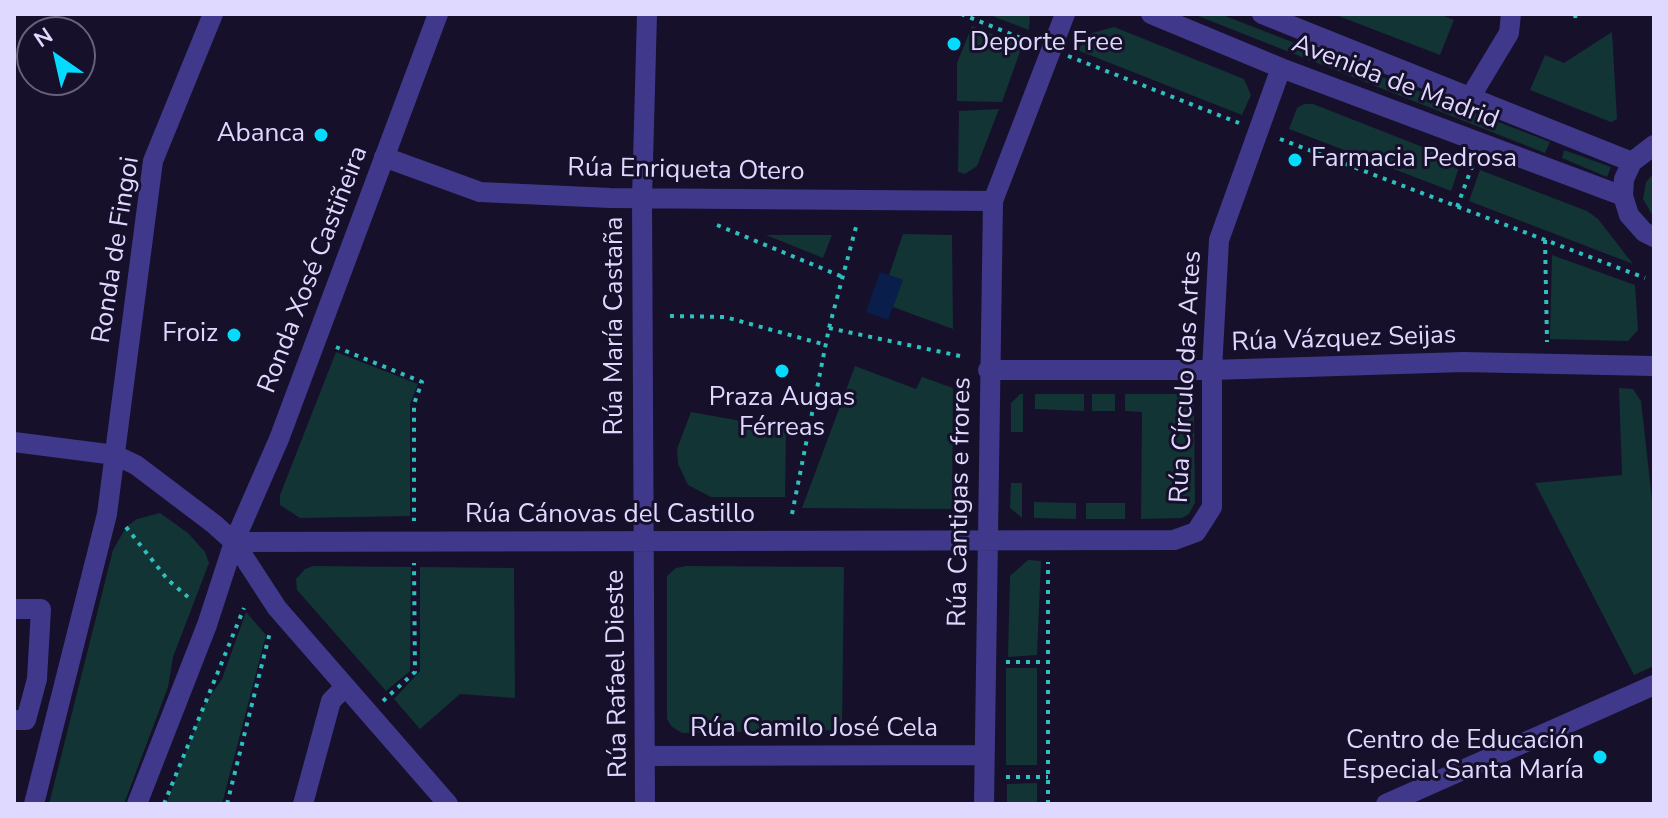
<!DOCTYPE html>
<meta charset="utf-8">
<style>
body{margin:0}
#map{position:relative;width:1668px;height:818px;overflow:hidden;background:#16102a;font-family:"Nunito Sans",sans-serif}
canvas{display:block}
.frame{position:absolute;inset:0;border:16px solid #dfd9ff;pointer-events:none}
.north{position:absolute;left:16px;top:16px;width:80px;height:80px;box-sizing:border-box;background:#16102a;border:2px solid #66607f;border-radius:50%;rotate:326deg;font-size:22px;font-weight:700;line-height:32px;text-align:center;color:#dfd9ff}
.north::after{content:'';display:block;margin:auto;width:28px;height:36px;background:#05daff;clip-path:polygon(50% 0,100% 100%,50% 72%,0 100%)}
</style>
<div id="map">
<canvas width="1668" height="818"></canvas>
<div class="frame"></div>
<div class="north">N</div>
</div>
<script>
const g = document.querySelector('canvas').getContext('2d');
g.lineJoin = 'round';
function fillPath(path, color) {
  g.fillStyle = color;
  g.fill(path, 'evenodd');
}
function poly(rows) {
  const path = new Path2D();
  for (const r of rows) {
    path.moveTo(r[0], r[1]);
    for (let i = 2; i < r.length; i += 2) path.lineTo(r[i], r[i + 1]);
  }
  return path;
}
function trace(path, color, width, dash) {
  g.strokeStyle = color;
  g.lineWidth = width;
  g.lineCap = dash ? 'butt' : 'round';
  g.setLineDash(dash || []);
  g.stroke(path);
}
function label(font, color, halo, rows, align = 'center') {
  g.font = font + ' "Nunito Sans",sans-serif';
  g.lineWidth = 6;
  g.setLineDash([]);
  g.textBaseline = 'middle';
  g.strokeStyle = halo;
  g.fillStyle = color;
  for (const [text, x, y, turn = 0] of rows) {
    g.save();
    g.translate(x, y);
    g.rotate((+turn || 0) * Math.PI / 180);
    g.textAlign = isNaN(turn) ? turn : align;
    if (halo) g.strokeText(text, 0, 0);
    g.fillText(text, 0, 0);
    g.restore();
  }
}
const green = poly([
 [987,14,1030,14,1029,30],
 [1193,14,1220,14,1550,142,1545,153],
 [1439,14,1454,20,1440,55,1336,15],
 [972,26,1022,46,1002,102,957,101,957,63],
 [1114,27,1244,79,1251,95,1242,115,1077,50,1092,33],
 [1612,32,1617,119,1611,122,1530,90,1545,55,1564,63],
 [1304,104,1313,104,1461,162,1451,191,1289,129,1297,108],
 [999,109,977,166,965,174,958,172,959,111],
 [1564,150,1611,167,1607,177,1562,158],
 [1480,170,1587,211,1598,219,1633,264,1469,201],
 [1654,173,1654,218,1643,199,1646,182],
 [903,234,952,235,953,329,893,307,902,280,889,275],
 [766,235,832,235,823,258],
 [1552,255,1635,285,1638,330,1628,341,1550,339],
 [336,352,418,384,410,404,410,516,300,518,280,505,280,495],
 [855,366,916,389,922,377,953,388,952,509,802,508],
 [1619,388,1633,389,1641,401,1654,517,1654,666,1634,675,1535,483,1622,475],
 [1020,394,1023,394,1023,432,1011,432,1011,403],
 [1035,394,1084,394,1084,411,1035,409],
 [1092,394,1115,394,1115,411,1092,411],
 [1125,394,1177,394,1185,396,1194,405,1195,502,1189,514,1182,518,1141,519,1142,412,1125,411],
 [691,412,786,429,785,497,711,497,688,485,678,464,677,449],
 [1011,483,1022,483,1022,518,1010,508],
 [1034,502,1076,503,1076,519,1034,518],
 [1086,503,1125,503,1125,519,1086,519],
 [160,513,188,533,205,552,209,563,173,657,168,687,124,804,49,804,113,550,126,527,137,519],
 [1028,560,1041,561,1037,655,1008,657,1010,576],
 [314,566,411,567,410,671,386,691,297,590,296,579,305,569],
 [686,566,844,567,842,730,682,733,672,727,667,719,667,576,676,568],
 [420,567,514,568,515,698,460,694,420,729,394,699,420,671],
 [246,612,266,635,222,804,166,804,204,705,222,679],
 [1006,668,1037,668,1037,765,1006,765],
 [1037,783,1037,804,1007,804,1007,784]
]);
const water = poly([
 [880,272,903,280,888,320,866,312]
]);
const path = poly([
 [961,14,1031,42],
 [1575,14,1576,22],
 [1068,56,1239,123],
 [1280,139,1645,278],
 [1457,207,1473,164],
 [717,225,843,277],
 [1545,240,1547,342],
 [670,316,725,317,826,345],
 [829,328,960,356],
 [336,347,422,382,414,404,414,521],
 [792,514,829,328,856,227],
 [126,527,168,580,188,597],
 [1006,662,1048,662],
 [383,701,415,672,414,563],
 [1006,777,1048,777],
 [164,804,244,608],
 [227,804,270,632],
 [1048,804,1048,562]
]);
const minor = poly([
 [1151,14,1281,68,1623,196],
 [1262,14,1632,162],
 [1471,96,1509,33,1511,14],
 [1654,145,1632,162,1624,179,1623,196,1629,215,1644,232,1654,237],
 [384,157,480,192,610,198,993,201],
 [988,370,1212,370,1463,362,1654,366],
 [14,442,115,455,136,465,214,524,234,542,277,608,448,804],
 [234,542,1174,540,1196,532,1212,507,1212,370,1219,240,1281,68],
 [14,609,41,609,37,679,26,720,14,720],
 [645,756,983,755],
 [34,804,107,514,153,161,213,14],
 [137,804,207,625,234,542,279,439,438,14],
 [303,804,331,701,345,687],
 [645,804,642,198,647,14],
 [984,804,993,201,1065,14],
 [1386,804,1654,685]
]);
const markers = [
 [954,44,8,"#05daff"],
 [321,135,8,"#05daff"],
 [1295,160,8,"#05daff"],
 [234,335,8,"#05daff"],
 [782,371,8,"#05daff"],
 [1600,757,8,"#05daff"]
];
const poiNames = [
 ["Deporte Free",970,44,"left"],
 ["Abanca",305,135],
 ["Farmacia Pedrosa",1311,160,"left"],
 ["Froiz",218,335],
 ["Praza Augas",782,399,"center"],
 ["Férreas",782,429,"center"],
 ["Centro de Educación",1584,742],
 ["Especial Santa María",1584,772]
];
const streetNames = [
 ["Avenida de Madrid",1395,83,21],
 ["Rúa Enriqueta Otero",686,171,1],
 ["Ronda de Fingoi",117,250,-81],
 ["Ronda Xosé Castiñeira",314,270,-69],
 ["Rúa María Castaña",616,326,-90],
 ["Rúa Vázquez Seijas",1344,340,-2],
 ["Rúa Círculo das Artes",1187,377,-87],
 ["Rúa Cantigas e frores",961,502,-89],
 ["Rúa Cánovas del Castillo",610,516],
 ["Rúa Rafael Dieste",618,674,-91],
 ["Rúa Camilo José Cela",814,730]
];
fillPath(green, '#123435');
fillPath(water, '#091e4a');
trace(path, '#2cc0be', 4, [4, 6]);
trace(minor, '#40398b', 20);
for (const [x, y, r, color] of markers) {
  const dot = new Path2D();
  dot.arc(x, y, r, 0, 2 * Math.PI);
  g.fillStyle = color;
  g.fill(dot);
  trace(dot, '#16102a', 3);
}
label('26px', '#dfd9ff', '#16102a', poiNames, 'right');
label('26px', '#dfd9ff', '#16102a', streetNames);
</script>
